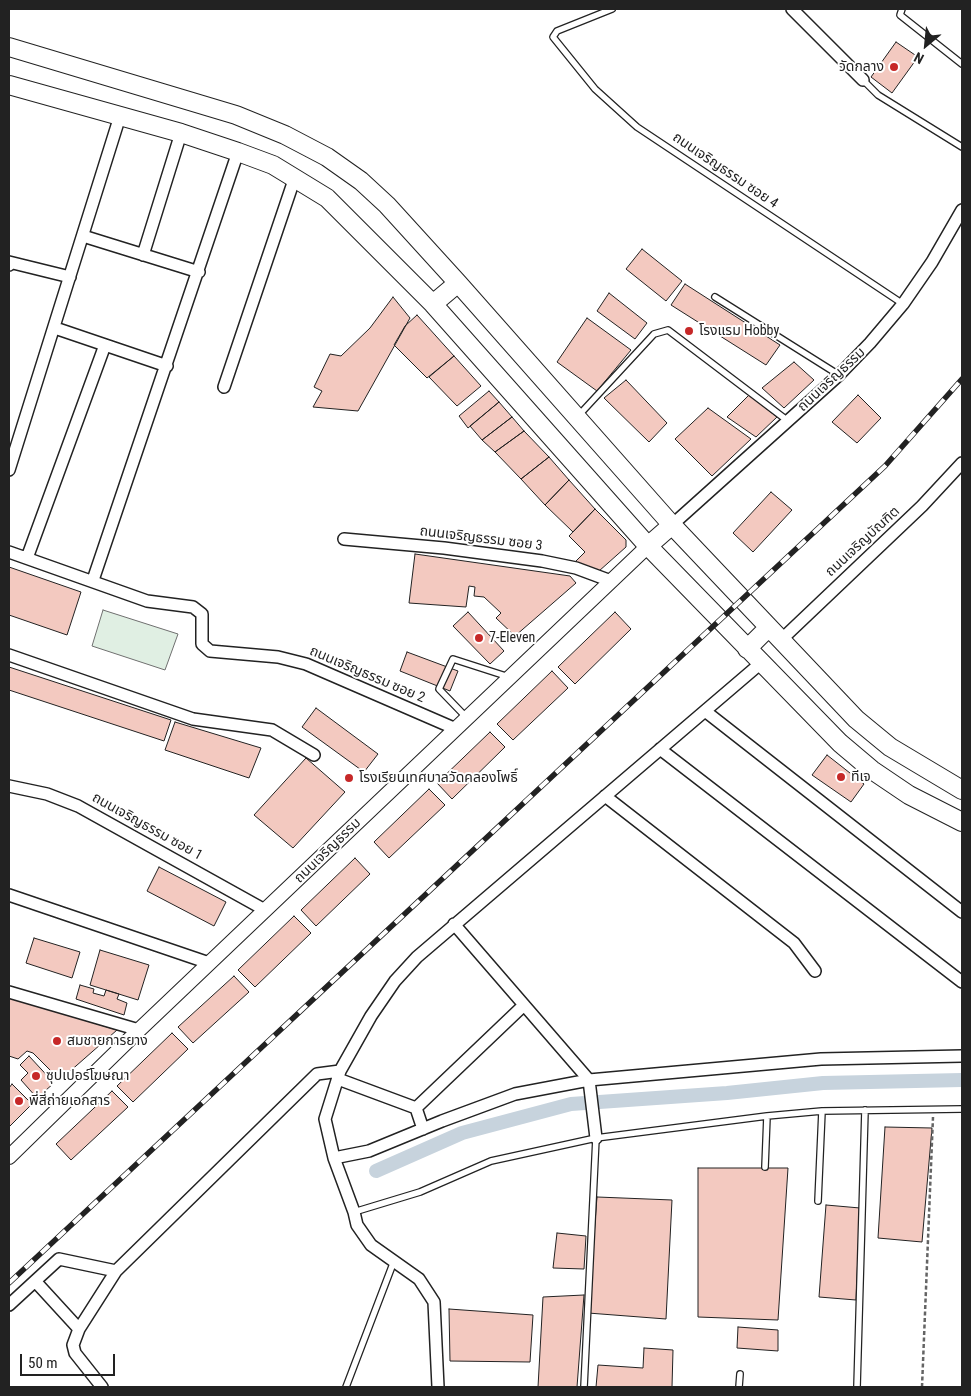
<!DOCTYPE html>
<meta charset="utf-8">
<style>
body{margin:0}
#map{position:relative;width:971px;height:1396px;overflow:hidden;background:#fff;font-family:"Roboto Condensed",sans-serif}
canvas{display:block}
.frame{position:absolute;inset:0;border:10px solid #222;pointer-events:none}
.north{position:absolute;left:901px;top:20px;width:50px;height:50px;-webkit-text-stroke:4px #fff;paint-order:stroke;rotate:208deg;font-size:14px;font-weight:700;line-height:20px;text-align:center;color:#222}
.north::after{content:'';display:block;margin:auto;width:18px;height:22px;background:#222;clip-path:polygon(50% 0,100% 100%,50% 72%,0 100%)}
.scale{position:absolute;left:20px;top:1354px;width:95px;height:22px;box-sizing:border-box;border:2px solid #222;border-top:0;padding-left:6px;font-size:15px;line-height:18px;white-space:nowrap;color:#222;-webkit-text-stroke:4px #fff;paint-order:stroke}
</style>
<div id="map">
<canvas width="971" height="1396"></canvas>
<div class="frame"></div>
<div class="north">N</div>
<div class="scale">50 m</div>
</div>
<script>
const g = document.querySelector('canvas').getContext('2d');
g.lineJoin = 'round';
function fillPath(path, color) {
  g.fillStyle = color;
  g.fill(path, 'evenodd');
}
function poly(rows) {
  const path = new Path2D();
  for (const r of rows) {
    path.moveTo(r[0], r[1]);
    for (let i = 2; i < r.length; i += 2) path.lineTo(r[i], r[i + 1]);
  }
  return path;
}
function trace(path, color, width, dash) {
  g.strokeStyle = color;
  g.lineWidth = width;
  g.lineCap = dash ? 'butt' : 'round';
  g.setLineDash(dash || []);
  g.stroke(path);
}
function label(font, color, halo, rows, align = 'center') {
  g.font = font + ' "Roboto Condensed","Noto Sans Thai",sans-serif';
  g.lineWidth = 4;
  g.setLineDash([]);
  g.textBaseline = 'middle';
  g.strokeStyle = halo;
  g.fillStyle = color;
  for (const [text, x, y, turn = 0] of rows) {
    g.save();
    g.translate(x, y);
    g.rotate((+turn || 0) * Math.PI / 180);
    g.textAlign = isNaN(turn) ? turn : align;
    if (halo) g.strokeText(text, 0, 0);
    g.fillText(text, 0, 0);
    g.restore();
  }
}
const green = poly([
 [103,610,178,634,165,670,92,646,103,610]
]);
const canal = poly([
 [376,1171,462,1133,571,1104,727,1093,823,1083,962,1080]
]);
const building = poly([
 [896,42,918,57,892,93,871,77,896,42],
 [642,249,682,281,666,301,626,269,642,249],
 [685,284,780,345,766,365,671,305,685,284],
 [609,293,647,323,635,339,597,311,609,293],
 [393,297,410,318,358,411,313,407,322,391,314,387,330,354,341,356,370,328,393,297],
 [417,315,454,356,427,378,394,345,405,326,417,315],
 [587,318,631,350,597,391,557,362,587,318],
 [454,356,481,386,457,406,429,377,454,356],
 [794,362,814,380,784,408,762,388,794,362],
 [626,380,667,423,649,442,604,398,626,380],
 [489,391,499,402,468,428,459,416,489,391],
 [749,395,777,417,756,437,727,417,749,395],
 [858,395,881,418,857,443,832,422,858,395],
 [499,402,512,417,482,440,470,426,499,402],
 [708,408,751,439,712,476,675,439,708,408],
 [512,417,524,431,495,452,482,440,512,417],
 [524,431,549,457,521,479,495,452,524,431],
 [549,457,569,480,545,505,521,479,549,457],
 [569,480,595,509,573,532,545,505,569,480],
 [771,492,792,510,753,552,733,533,771,492],
 [595,509,626,540,626,547,599,571,574,563,585,552,569,536,595,509],
 [415,554,570,576,576,583,515,636,496,618,501,613,484,597,474,596,475,587,469,586,466,607,409,603,415,554],
 [9,567,81,592,67,635,9,615,9,567],
 [468,612,504,651,490,664,453,626,468,612],
 [615,612,631,629,575,684,558,667,615,612],
 [407,652,458,671,450,691,400,671,407,652],
 [9,667,171,720,164,741,9,690,9,667],
 [552,671,568,688,513,740,497,724,552,671],
 [316,708,378,754,364,772,302,727,316,708],
 [175,722,261,748,249,778,165,750,175,722],
 [490,732,505,747,452,799,437,783,490,732],
 [827,755,864,784,851,802,812,775,827,755],
 [306,758,345,792,293,848,254,815,306,758],
 [429,789,445,805,389,858,374,842,429,789],
 [355,858,370,874,316,926,301,910,355,858],
 [159,867,226,902,214,926,147,891,159,867],
 [294,916,311,933,255,987,238,970,294,916],
 [34,938,80,952,72,978,26,963,34,938],
 [100,950,149,965,138,1000,90,985,100,950],
 [234,976,249,992,193,1043,178,1027,234,976],
 [80,985,94,989,93,993,104,996,106,990,119,994,117,999,127,1003,124,1015,76,999,80,985],
 [9,997,117,1030,60,1080,33,1053,27,1051,18,1059,9,1056,9,997],
 [172,1033,188,1049,133,1102,117,1086,172,1033],
 [29,1056,54,1083,37,1098,21,1080,28,1073,20,1065,29,1056],
 [12,1084,32,1104,9,1127,9,1088,12,1084],
 [112,1091,128,1107,71,1160,56,1144,112,1091],
 [885,1127,932,1128,922,1242,878,1238,885,1127],
 [698,1168,788,1168,778,1320,698,1317,698,1168],
 [597,1197,672,1200,666,1319,588,1313,597,1197],
 [826,1205,860,1208,856,1300,819,1297,826,1205],
 [557,1233,586,1236,584,1269,553,1268,557,1233],
 [584,1295,577,1387,538,1387,543,1297,584,1295],
 [449,1309,533,1315,530,1362,450,1361,449,1309],
 [738,1327,778,1330,778,1351,737,1348,738,1327],
 [644,1348,673,1350,672,1387,596,1387,598,1365,643,1368,644,1348]
]);
const path = poly([
 [922,1387,933,1117]
]);
const service = poly([
 [612,9,557,31,553,37,595,89,637,127,903,304],
 [902,9,900,15,962,64],
 [863,80,878,95,962,147],
 [715,297,839,375],
 [579,415,654,334,668,330,788,421],
 [467,718,439,689,453,659,509,677],
 [765,1167,767,1116],
 [818,1201,822,1111],
 [354,1212,420,1192,491,1161,596,1138,767,1116,822,1111,962,1109],
 [346,1387,394,1261],
 [584,1387,596,1138],
 [739,1387,740,1374],
 [857,1387,865,1110]
]);
const minor = poly([
 [792,9,863,80],
 [83,236,199,272],
 [143,255,181,133],
 [9,265,9,262,70,277],
 [55,328,167,366],
 [224,387,295,177],
 [9,470,120,116],
 [672,525,839,375,870,343,903,304,932,262,962,210],
 [344,539,444,548,542,561,576,568,611,581],
 [9,552,147,601,193,607,202,614,202,644,210,651,278,657,306,664,456,729],
 [27,558,105,345],
 [93,580,238,152],
 [781,640,922,506,962,463],
 [9,655,193,719,272,730,314,755],
 [705,711,962,912],
 [660,749,962,982],
 [9,786,47,794,78,806,265,910],
 [605,796,794,943,815,971],
 [9,895,209,963],
 [454,924,589,1080,596,1138],
 [9,992,139,1030],
 [338,1079,416,1108,423,1129],
 [416,1108,524,1005],
 [334,1158,369,1151,442,1121,515,1094,589,1080,821,1059,962,1056],
 [35,1281,79,1329],
 [9,1305,59,1259,116,1271],
 [102,1387,75,1353,73,1345,79,1329,116,1271,317,1074,340,1071],
 [438,1387,434,1302,419,1279,371,1245,357,1225,354,1212,334,1158,325,1119,340,1071,371,1016,395,981,417,957,761,663]
]);
const tertiary = poly([
 [9,1157,139,1030,648,546]
]);
const primary = poly([
 [9,47,236,115,285,135,327,157,361,181,387,205,458,283,672,525,856,719,890,747,962,790],
 [9,85,181,133,238,152,273,165,327,198,433,304,648,546,840,743,872,770,909,795,962,822],
 [433,304,458,283],
 [648,546,672,525],
 [747,649,769,627]
]);
const rail = poly([
 [9,1283,885,466,962,379]
]);
const markers = [
 [894,67,5,"#c62828"],
 [689,331,5,"#c62828"],
 [479,638,5,"#c62828"],
 [841,777,5,"#c62828"],
 [349,778,5,"#c62828"],
 [57,1041,5,"#c62828"],
 [36,1076,5,"#c62828"],
 [19,1101,5,"#c62828"]
];
const poiNames = [
 ["วัดกลาง",884,67,"right"],
 ["โรงแรม Hobby",699,331],
 ["7-Eleven",489,638],
 ["ทีเจ",851,777],
 ["โรงเรียนเทศบาลวัดคลองโพธิ์",359,778],
 ["สมชายการยาง",67,1041],
 ["ซุปเปอร์โฆษณา",46,1076],
 ["พี่สี่ถ่ายเอกสาร",29,1101]
];
const streetNames = [
 ["ถนนเจริญธรรม ซอย 4",725,171,34],
 ["ถนนเจริญธรรม",832,380,-43],
 ["ถนนเจริญธรรม ซอย 3",481,539,7],
 ["ถนนเจริญบัณฑิต",863,542,-43],
 ["ถนนเจริญธรรม ซอย 2",367,675,23],
 ["ถนนเจริญธรรม ซอย 1",147,827,29],
 ["ถนนเจริญธรรม",328,851,-44]
];
fillPath(green, '#e0efe3');
trace(green, '#6f6f6f', 1);
trace(canal, '#c7d3dd', 14);
fillPath(building, '#f3c9c0');
trace(building, '#222', 1);
trace(service, '#222', 8);
trace(minor, '#222', 14);
trace(tertiary, '#222', 16);
trace(primary, '#222', 20);
trace(path, '#646464', 2.5, [4, 2.5]);
trace(service, '#fff', 5.5);
trace(minor, '#fff', 11);
trace(tertiary, '#fff', 14);
trace(primary, '#fff', 18);
trace(rail, '#222', 5.5);
trace(rail, '#fff', 4, [11]);
for (const [x, y, r, color] of markers) {
  const dot = new Path2D();
  dot.arc(x, y, r, 0, 2 * Math.PI);
  g.fillStyle = color;
  g.fill(dot);
  trace(dot, '#fff', 2);
}
label('14px', '#222', '#fff', poiNames, 'left');
label('14px', '#222', '#fff', streetNames);
</script>
